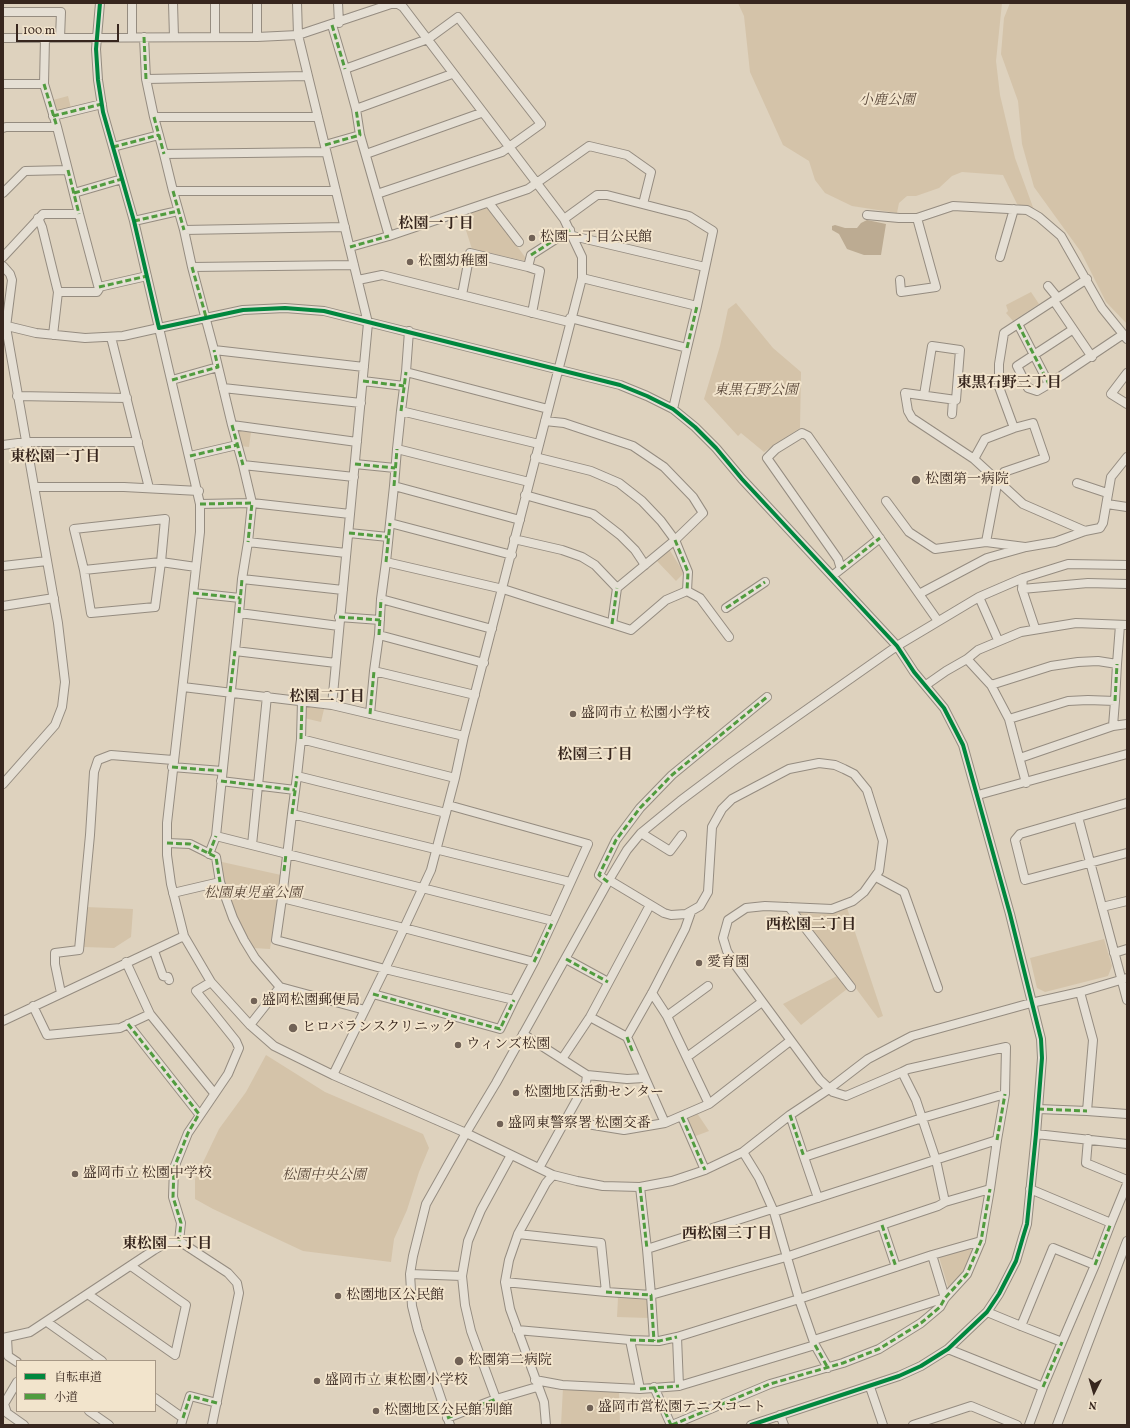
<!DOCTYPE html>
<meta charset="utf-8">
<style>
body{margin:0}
#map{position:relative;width:1130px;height:1428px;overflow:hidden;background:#ded2be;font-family:Vollkorn,"Noto Serif JP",serif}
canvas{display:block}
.frame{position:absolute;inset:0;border:4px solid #37261e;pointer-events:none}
.legend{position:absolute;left:16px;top:1360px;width:140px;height:52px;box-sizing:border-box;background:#f2e4cc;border:1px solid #a79886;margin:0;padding:5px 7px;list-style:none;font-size:12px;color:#37261e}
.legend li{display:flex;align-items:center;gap:8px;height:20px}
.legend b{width:20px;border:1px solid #a79886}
.north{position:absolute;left:1074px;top:1372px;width:40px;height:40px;-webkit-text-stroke:3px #f2e4cc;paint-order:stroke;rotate:185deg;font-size:11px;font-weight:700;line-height:16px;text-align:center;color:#37261e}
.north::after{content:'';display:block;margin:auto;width:14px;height:18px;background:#37261e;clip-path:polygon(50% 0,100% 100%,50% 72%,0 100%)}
.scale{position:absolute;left:16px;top:24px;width:103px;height:18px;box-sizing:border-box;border:2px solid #37261e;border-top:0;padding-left:5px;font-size:12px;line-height:14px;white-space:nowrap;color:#37261e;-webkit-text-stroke:3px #f2e4cc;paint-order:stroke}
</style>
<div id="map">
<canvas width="1130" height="1428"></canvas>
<div class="frame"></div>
<ul class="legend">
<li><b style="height:5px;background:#00873e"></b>自転車道</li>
<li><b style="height:5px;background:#519c3f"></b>小道</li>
</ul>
<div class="north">N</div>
<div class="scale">100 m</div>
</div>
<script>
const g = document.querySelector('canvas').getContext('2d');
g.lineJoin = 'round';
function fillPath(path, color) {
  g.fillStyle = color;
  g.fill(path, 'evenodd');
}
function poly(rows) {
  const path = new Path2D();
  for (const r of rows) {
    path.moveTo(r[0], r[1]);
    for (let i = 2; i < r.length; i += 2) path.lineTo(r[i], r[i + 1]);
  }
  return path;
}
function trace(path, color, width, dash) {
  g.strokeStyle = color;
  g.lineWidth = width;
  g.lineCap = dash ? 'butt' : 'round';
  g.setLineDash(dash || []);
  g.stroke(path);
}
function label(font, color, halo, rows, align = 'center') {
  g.font = font + ' Vollkorn,"Noto Serif JP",serif';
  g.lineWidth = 4;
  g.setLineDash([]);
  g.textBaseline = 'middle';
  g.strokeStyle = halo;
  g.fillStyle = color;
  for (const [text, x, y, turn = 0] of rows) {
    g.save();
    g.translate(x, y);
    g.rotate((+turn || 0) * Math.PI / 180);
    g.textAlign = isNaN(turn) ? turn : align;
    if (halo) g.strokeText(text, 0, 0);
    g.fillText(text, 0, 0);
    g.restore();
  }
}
const green = poly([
 [738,3,1002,3,996,61,1000,95,1015,158,1034,210,1017,204,1003,175,962,172,952,176,939,188,916,196,907,196,899,203,897,213,852,206,825,193,815,180,809,161,783,145,750,72,744,16],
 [1010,3,1127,3,1127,324,1106,302,1081,252,1034,187,1022,144,1018,101,1001,54,1004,18],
 [68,96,71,108,56,111,53,100],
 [485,207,489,208,525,257,525,261,472,249,461,215],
 [1031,292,1039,304,1013,321,1006,313,1008,311,1006,305],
 [736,303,773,348,801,372,800,428,764,452,741,433,738,436,704,399,720,346,728,309],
 [236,431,251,432,249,447,240,446],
 [669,549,684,573,676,581,656,560],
 [305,706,324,709,321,722,304,718],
 [222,862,281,875,270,949,253,948,238,924,224,881],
 [86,907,133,909,131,937,114,948,83,947],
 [847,908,883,1016,878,1018,800,913,826,914],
 [1104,939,1112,966,1108,976,1045,992,1037,988,1030,958],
 [837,976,847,989,801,1025,783,1004],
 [266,1055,325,1092,423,1134,429,1148,419,1172,407,1210,394,1239,391,1262,303,1251,213,1209,195,1199,195,1179,219,1129,246,1092],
 [697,1113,709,1131,693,1137,685,1119],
 [971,1247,975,1252,965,1271,949,1290,939,1257],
 [618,1298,647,1300,649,1318,617,1317],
 [563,1388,619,1392,620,1425,561,1425]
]);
const water = poly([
 [867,220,886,224,881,255,864,255,847,249,839,234,832,230,832,226,835,225,845,228,857,228,861,223]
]);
const minor = poly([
 [100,3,96,49,98,80,103,112,134,221,159,328,243,310,285,308,324,311,620,385,647,396,673,409,695,427,716,448,742,479,897,646,914,672,944,708,963,745,1010,914,1041,1039,1042,1058,1036,1134,1027,1224,1023,1237,1016,1261,999,1294,987,1312,948,1349,921,1366,899,1376,751,1425],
 [173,3,174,37],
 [215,3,215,37],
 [257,3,257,37],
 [297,3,298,35,368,323,332,705],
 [338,3,339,23],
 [3,12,61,12,60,38],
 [332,25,345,69],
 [132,37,132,3],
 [144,37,146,79],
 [3,38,257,37,298,35,391,4,398,4,403,7,564,219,582,257,582,278,464,736,455,778,431,870,385,969,333,1075],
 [308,76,146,79,154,117,318,117],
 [3,84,44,84,45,38],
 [44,84,57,127],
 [53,116,102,104],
 [154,117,164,154],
 [3,128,6,127,57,127,68,170,25,171,3,193],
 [360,135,389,236,528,189,589,146,627,155,651,172,643,204],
 [325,145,360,135,356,109],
 [113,147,159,135],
 [326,152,164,154,173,191,336,191],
 [366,154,481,113],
 [68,170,79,214],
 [173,191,184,230],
 [74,193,122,179],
 [377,194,502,152,541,124,458,17,428,39,345,69,356,109,452,74],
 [489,203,519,242],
 [867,215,899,218,917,218,953,206,1027,210,1039,217,1061,236,1102,308,1127,339],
 [38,218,42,227,58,292,53,335],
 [564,219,597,195,607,195,689,216,713,231,697,306,582,278],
 [134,221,178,211],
 [345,227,184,230,192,267,354,265],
 [573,236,705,267],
 [350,247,389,236],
 [3,257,43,214,79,214,99,289,97,292,58,292],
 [1000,257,1014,209],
 [3,266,10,274,12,280,6,327,58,623,65,682,62,707,55,725,3,784],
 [192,267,214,350,364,367],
 [528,267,531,255,570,230],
 [358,280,382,275,569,322],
 [900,280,901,292,936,287,917,218],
 [1048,286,1057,297],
 [99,287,147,276],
 [462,295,470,253,528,267,540,271,532,313],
 [1054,301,1092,357],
 [570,318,687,348,673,409],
 [1018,324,1049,384],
 [3,325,36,333,85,338,123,336,159,328,200,504,200,532,167,823,167,855,171,884,184,936,211,982,250,1025,274,1046,333,1075,466,1133,496,1083,609,880,627,850,641,833,680,801,732,762,897,646,979,597,1023,578,1068,564,1127,565],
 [1072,330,1017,366,1028,388,1037,391,1049,384,1122,335],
 [409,331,406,372,548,409],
 [111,337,149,488],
 [687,348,697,306],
 [214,350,232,425,357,442],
 [1127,373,1111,394,1127,404],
 [172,380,218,367],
 [363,381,404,386],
 [223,388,361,403],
 [924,395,932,346,960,350,956,400,905,393,908,411,912,418,974,459,1023,504,1085,531],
 [17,396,127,398],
 [401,411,406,372],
 [952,414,953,400],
 [232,425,243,465],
 [1014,428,999,387,999,364,1004,333,1087,279],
 [3,445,26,442,138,442],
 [190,456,237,445],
 [535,457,591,471,619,483,642,501,661,521,675,540,688,572,687,591],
 [974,459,985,439,1014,428,1033,423,1045,458,1004,472,998,479,986,542],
 [355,464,395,468],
 [529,482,397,449,401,411,539,444],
 [1077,483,1107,493],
 [394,486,397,449],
 [34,487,124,487,199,491],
 [525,495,593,514,620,535,635,550,645,565],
 [886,501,909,532,935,549,986,542,1025,547],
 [200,504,252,503,248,542],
 [1107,504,1127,507],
 [350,514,252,503,243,465,354,477],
 [165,519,161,562,155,607,91,613,84,570,74,529,165,519],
 [349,533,388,537],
 [514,539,562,550,582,557,595,565,617,588,675,540,703,513,693,497,664,467,633,446,564,423,545,421],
 [512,555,390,523,394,486,520,520],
 [386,562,390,523],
 [3,566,47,561],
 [841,569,880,538],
 [84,570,161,562,196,567],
 [832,576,841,569,838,559,767,458,776,449,802,433,808,436,938,621],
 [1023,578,1022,589,1088,583,1127,584],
 [1022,589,1035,628],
 [343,590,242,579,248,542,346,553],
 [193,593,240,598],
 [919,594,987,558,1026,547,1055,542,1085,531,1100,528,1103,523,1111,477,1127,457],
 [979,597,998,640],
 [3,606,54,598],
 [726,608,765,582],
 [239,613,242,579],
 [339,617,380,620],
 [612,624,617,588],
 [492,629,381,599,386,562,503,589,631,630,666,600,687,591,700,598,729,637],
 [379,635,381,599],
 [235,651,216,836,553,921,588,844,448,805],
 [967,659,991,685,1009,719,1026,783],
 [336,663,235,651,239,613,339,626],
 [926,685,946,671,967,659,978,650,1021,632,1076,623,1127,625],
 [991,685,1051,666,1078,662,1098,661,1117,664,1120,625],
 [183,687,332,705,464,736],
 [475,695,374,671,379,635,484,663],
 [1115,701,1117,664],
 [370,714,374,671],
 [1009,719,1068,701,1088,700,1115,701,1113,726],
 [301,739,302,701],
 [1020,758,1113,726,1127,724],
 [172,767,222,771],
 [221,781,295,790],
 [978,795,1127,754],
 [1127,803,1020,834,1015,840,1025,880,1127,853],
 [446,813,297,776,301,739,455,778],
 [292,814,297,776],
 [1078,817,1127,1000],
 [641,833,670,851,682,835],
 [167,843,190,844,216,857,220,882],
 [252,845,267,696],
 [209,854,216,836],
 [876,877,904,892,938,988],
 [609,880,664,913,671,915,686,914,700,906,708,892,712,827,722,809,732,799,789,769,819,763,835,765,844,769,854,774,867,790,883,841,879,871,864,892,853,901,832,909,765,906,746,908,728,920,723,938,727,951,736,966,820,1080,833,1092,846,1096,902,1072,916,1100,936,1160,945,1202,938,1206,786,1257,651,1295,647,1249,772,1209],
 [608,882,599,875,616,840,640,808,672,775,767,697],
 [173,893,220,882,233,918,244,940,255,958,280,987,365,1010],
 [282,898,404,928,534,962,514,1000,385,969,276,940,282,898],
 [282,898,292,814,570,882],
 [789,907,851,987],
 [1102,907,1127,901],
 [154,951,163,976,168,977,169,980],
 [1114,953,1127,949],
 [566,959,608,982],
 [126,962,150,1014,214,1093],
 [534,962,553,921],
 [1080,992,1093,1040,1087,1111,1127,1114],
 [61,993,55,964,55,953,79,950,90,835,94,772,98,760,111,755,173,760],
 [652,993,667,1016,709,1104],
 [373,994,500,1029,514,1000],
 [33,1006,47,1035,120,1028,150,1014],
 [667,1016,708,986],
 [590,1017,627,1037,665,1123],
 [3,1021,184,936],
 [128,1024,199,1114],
 [250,1025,280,987],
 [523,1034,587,1075,586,1083,539,1168],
 [627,1037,652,993,685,929,691,912],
 [687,1057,762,1002],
 [562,1059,590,1017,650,905],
 [587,1075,627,1079,644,1078],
 [1038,1109,1087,1111],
 [790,1115,804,1157],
 [682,1117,705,1170],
 [567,1118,587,1124,624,1130,665,1123,709,1104,790,1041],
 [1036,1134,1127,1144],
 [1088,1139,1086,1163,1127,1180],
 [997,1140,1005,1094],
 [743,1152,759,1178,774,1212,799,1299,815,1345,679,1386,677,1337,799,1299,932,1255,981,1241],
 [511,1155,481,1210,468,1241,462,1276,465,1305,471,1331,496,1399,537,1387],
 [640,1187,647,1249],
 [1030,1189,1111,1223,1127,1184],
 [818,1198,804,1157,922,1118,1005,1094,1006,1047,908,1069,902,1072],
 [774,1212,997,1140,990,1189,945,1202],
 [882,1225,896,1267],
 [179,1241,181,1223,173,1197,174,1168,188,1133,228,1074,239,1048,236,1041,196,991,211,982],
 [1095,1265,1111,1223],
 [410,1274,462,1276],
 [505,1282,606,1292,601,1243,518,1234],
 [606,1292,651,1295,654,1341],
 [89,1295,175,1355,186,1305,131,1266],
 [987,1312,1021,1326,1062,1342,1095,1265,1053,1248,1021,1326],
 [47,1322,102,1361],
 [517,1330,630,1340,640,1389,562,1385,535,1380],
 [3,1338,30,1332,154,1250,166,1243,179,1241,228,1273,237,1283,239,1293,212,1425],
 [7,1338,8,1356,17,1362],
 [630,1340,659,1341,677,1337],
 [814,1340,945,1298,932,1255],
 [815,1345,828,1368],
 [948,1349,1043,1387,1029,1425],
 [17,1382,4,1404,7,1413,24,1425],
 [654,1387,671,1425],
 [870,1387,883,1425],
 [1043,1387,1062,1342],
 [640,1389,679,1386],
 [155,1398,183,1418,181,1425],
 [89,1411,109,1425],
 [780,1415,784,1425],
 [183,1418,190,1396,217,1403],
 [447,1418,496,1399],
 [450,1425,418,1330,412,1306,410,1274,413,1256,426,1204,466,1133,553,1175,577,1181,603,1186,640,1187,672,1181,705,1170,743,1152,790,1115,829,1089,868,1059,912,1036,1031,1003,1080,992,1127,978],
 [546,1425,544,1402,510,1309,505,1282,509,1260,518,1234,546,1183,553,1175],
 [672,1425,770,1384,843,1363,879,1349,921,1323,940,1307,945,1298,967,1274,981,1241,990,1189],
 [913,1425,971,1406,1017,1425],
 [1057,1425,1127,1241]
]);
const quiet = poly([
 [332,25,345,69],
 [144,37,146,79],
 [44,84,57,127],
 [53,116,102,104],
 [154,117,164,154],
 [325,145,360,135,356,109],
 [113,147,159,135],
 [68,170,79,214],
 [173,191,184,230],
 [74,193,122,179],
 [134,221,178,211],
 [350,247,389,236],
 [531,255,570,230],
 [192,267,206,317],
 [99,287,147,276],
 [1018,324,1049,384],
 [687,348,697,306],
 [172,380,218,367,214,350],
 [363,381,404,386],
 [401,411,406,372],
 [232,425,243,465],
 [190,456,237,445],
 [355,464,395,468],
 [394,486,397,449],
 [200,504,252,503,248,542],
 [349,533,388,537],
 [675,540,688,572,687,591],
 [386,562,390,523],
 [841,569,880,538],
 [193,593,240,598],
 [726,608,765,582],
 [239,613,242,579],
 [339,617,380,620],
 [612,624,617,588],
 [379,635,381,599],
 [230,692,235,651],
 [1115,701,1117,664],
 [370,714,374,671],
 [301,739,302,701],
 [172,767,222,771],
 [221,781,295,790],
 [292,814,297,776],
 [167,843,190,844,216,857,220,882],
 [209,854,216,836],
 [284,871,286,854],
 [608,882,599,875,616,840,640,808,672,775,767,697],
 [566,959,608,982],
 [534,962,553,921],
 [373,994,500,1029,514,1000],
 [128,1024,199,1114,188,1133,174,1168,173,1197,181,1223,179,1241],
 [627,1037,633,1053],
 [1038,1109,1087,1111],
 [790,1115,804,1157],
 [682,1117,705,1170],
 [997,1140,1005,1094],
 [640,1187,647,1249],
 [882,1225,896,1267],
 [1095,1265,1111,1223],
 [606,1292,651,1295,654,1341],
 [630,1340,659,1341,677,1337],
 [815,1345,828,1368],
 [654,1387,671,1425],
 [1043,1387,1062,1342],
 [640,1389,679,1386],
 [183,1418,190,1396,217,1403],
 [447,1418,496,1399],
 [672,1425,770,1384,843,1363,879,1349,921,1323,940,1307,945,1298,967,1274,981,1241,990,1189]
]);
const cycleway = poly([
 [100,3,96,49,98,80,103,112,134,221,159,328,243,310,285,308,324,311,620,385,647,396,673,409,695,427,716,448,742,479,897,646,914,672,944,708,963,745,1010,914,1041,1039,1042,1058,1036,1134,1027,1224,1023,1237,1016,1261,999,1294,987,1312,948,1349,921,1366,899,1376,751,1425]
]);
const markers = [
 [532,238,4,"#716256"],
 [410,262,4,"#716256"],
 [916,480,5,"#716256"],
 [573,714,4,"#716256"],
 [699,963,4,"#716256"],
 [254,1001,4,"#716256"],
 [293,1028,5,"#716256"],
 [458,1045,4,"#716256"],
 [516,1093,4,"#716256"],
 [500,1124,4,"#716256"],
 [75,1174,4,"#716256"],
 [338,1296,4,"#716256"],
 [459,1361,5,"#716256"],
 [317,1381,4,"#716256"],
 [590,1408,4,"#716256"],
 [376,1411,4,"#716256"]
];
const parkNames = [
 ["小鹿公園",887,101],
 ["東黒石野公園",756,391],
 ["松園東児童公園",253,894],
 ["松園中央公園",324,1176]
];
const poiNames = [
 ["松園一丁目公民館",540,238],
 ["松園幼稚園",418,262],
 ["松園第一病院",925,480],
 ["盛岡市立 松園小学校",581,714],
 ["愛育園",707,963],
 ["盛岡松園郵便局",262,1001],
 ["ヒロバランスクリニック",302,1028],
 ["ウィンズ松園",466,1045],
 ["松園地区活動センター",524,1093],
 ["盛岡東警察署 松園交番",508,1124],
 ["盛岡市立 松園中学校",83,1174],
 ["松園地区公民館",346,1296],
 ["松園第二病院",468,1361],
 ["盛岡市立 東松園小学校",325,1381],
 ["盛岡市営松園テニスコート",598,1408],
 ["松園地区公民館 別館",384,1411]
];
const neighbourhoodNames = [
 ["松園一丁目",436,225],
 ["東黒石野三丁目",1009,384],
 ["東松園一丁目",55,458],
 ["松園二丁目",327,698],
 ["松園三丁目",595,756],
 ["西松園二丁目",811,926],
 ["西松園三丁目",727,1235],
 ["東松園二丁目",167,1245]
];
fillPath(green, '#d4c3a9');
fillPath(water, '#bcab92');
trace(minor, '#958c80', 10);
trace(minor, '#e5dfd4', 8);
trace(quiet, '#519c3f', 3, [6, 3]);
trace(cycleway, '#00873e', 4);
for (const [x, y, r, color] of markers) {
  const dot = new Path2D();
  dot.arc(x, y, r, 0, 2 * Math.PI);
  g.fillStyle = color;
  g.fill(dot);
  trace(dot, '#f2e4cc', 1.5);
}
label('italic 14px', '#5c4a3c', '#f2e4cc', parkNames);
label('14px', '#37261e', '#f2e4cc', poiNames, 'left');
label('bold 15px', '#37261e', '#f2e4cc', neighbourhoodNames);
</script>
